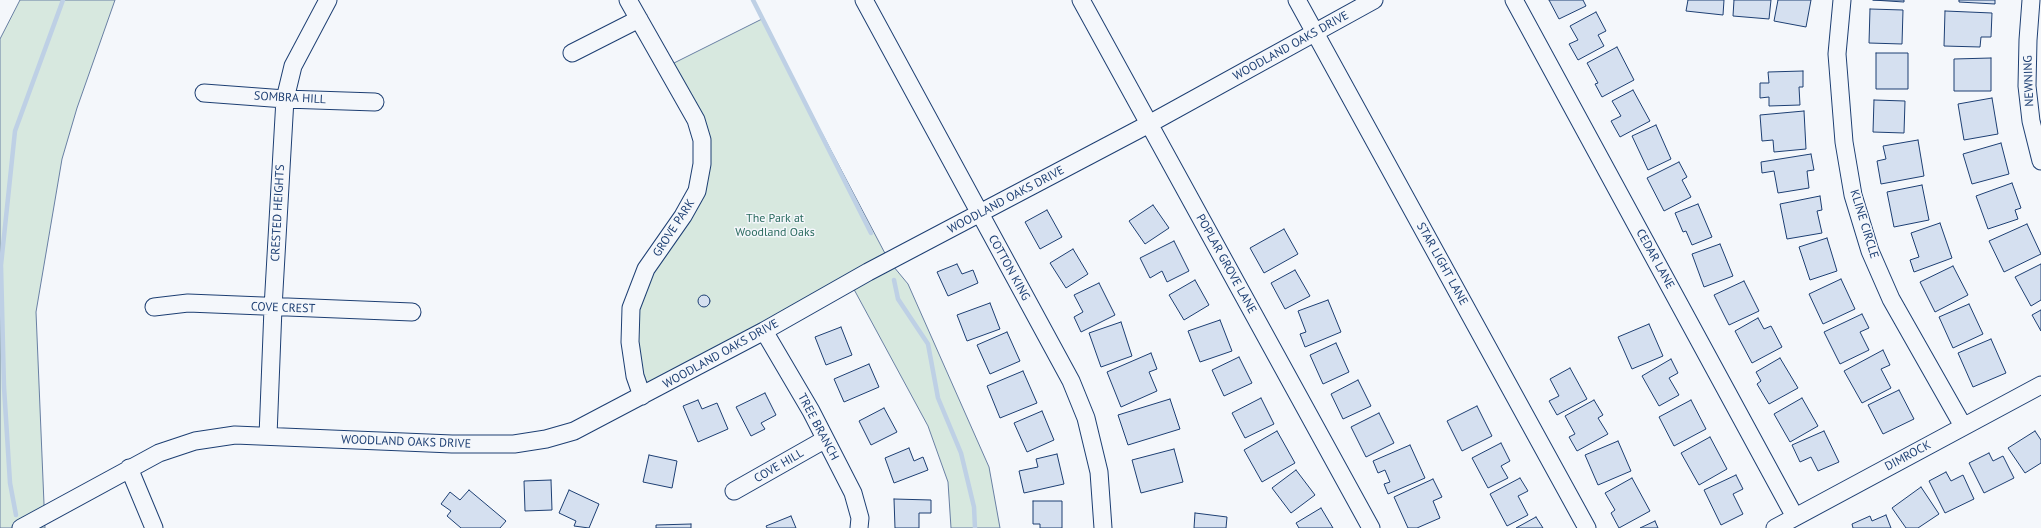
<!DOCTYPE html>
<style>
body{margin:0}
canvas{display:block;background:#f4f7fb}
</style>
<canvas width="2041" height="528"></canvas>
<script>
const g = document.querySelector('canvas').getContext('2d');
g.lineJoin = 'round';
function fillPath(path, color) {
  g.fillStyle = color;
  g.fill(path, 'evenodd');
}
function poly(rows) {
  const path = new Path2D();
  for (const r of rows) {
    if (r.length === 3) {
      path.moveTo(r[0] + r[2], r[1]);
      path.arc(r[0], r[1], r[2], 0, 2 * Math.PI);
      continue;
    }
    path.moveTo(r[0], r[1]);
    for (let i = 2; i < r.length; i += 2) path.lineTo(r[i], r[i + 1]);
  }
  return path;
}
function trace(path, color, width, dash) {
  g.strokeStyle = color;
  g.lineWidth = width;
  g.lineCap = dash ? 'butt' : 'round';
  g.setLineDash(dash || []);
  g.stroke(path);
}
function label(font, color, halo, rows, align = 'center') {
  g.font = font + ' "PT Sans",sans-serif';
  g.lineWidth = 3;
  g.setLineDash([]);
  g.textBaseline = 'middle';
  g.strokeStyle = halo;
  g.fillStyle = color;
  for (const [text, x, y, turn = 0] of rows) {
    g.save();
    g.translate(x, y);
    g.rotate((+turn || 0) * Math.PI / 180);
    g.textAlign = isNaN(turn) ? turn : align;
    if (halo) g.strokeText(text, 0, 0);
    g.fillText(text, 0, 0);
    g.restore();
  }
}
const green = poly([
 [20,0,115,0,77,108,62,159,36,312,45,528,0,528,0,39,20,0],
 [762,19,889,261,908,284,989,467,1000,528,951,528,948,482,928,426,850,282,642,396,631,308,683,216,702,140,666,67,762,19]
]);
const stream = poly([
 [753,0,871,233],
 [894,280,898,299,928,344,938,398,961,453,974,507,975,528],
 [16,515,10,483,4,387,1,265,15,131,63,0]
]);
const building = poly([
 [1549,0,1583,0,1586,6,1559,19,1549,0],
 [1688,0,1724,0,1723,15,1686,11,1688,0],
 [1734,0,1771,0,1769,19,1733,16,1734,0],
 [1778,0,1811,0,1806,27,1774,21,1778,0],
 [1873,0,1904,0,1904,2,1873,0],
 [1959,0,1995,0,1995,4,1959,2,1959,0],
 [1870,9,1903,10,1902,44,1869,43,1870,9],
 [1945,11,1992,13,1991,37,1981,37,1980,47,1944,46,1945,11],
 [1596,12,1606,31,1598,35,1604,46,1578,60,1569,44,1578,40,1570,26,1596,12],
 [1617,47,1634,80,1602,97,1595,84,1598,83,1587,63,1617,47],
 [1876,53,1908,53,1908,89,1876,89,1876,53],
 [1991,58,1991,91,1954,91,1954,59,1991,58],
 [1803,71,1803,87,1799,87,1800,105,1769,106,1769,97,1760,98,1760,83,1769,83,1768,72,1803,71],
 [1633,90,1650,121,1620,137,1611,121,1621,116,1612,101,1633,90],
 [1992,98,1998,134,1964,140,1958,104,1992,98],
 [1874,100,1905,101,1904,133,1873,132,1874,100],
 [1804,111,1806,149,1774,152,1773,140,1762,141,1760,115,1804,111],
 [1656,125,1671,159,1648,170,1632,136,1656,125],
 [1918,140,1924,176,1881,184,1877,161,1886,159,1883,146,1918,140],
 [2001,143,2009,174,1972,184,1963,154,2001,143],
 [1811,154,1814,170,1807,171,1809,188,1778,193,1774,171,1762,173,1761,162,1811,154],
 [1679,162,1687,177,1682,180,1691,197,1664,211,1647,178,1679,162],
 [2012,183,2021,208,2015,210,2018,219,1988,229,1976,196,2012,183],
 [1922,185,1929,220,1894,227,1887,192,1922,185],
 [1820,196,1822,210,1817,211,1822,233,1787,239,1780,204,1820,196],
 [1698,204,1712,237,1692,245,1686,231,1683,232,1675,213,1698,204],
 [1153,205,1169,228,1145,244,1129,221,1153,205],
 [1047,210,1062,237,1040,249,1025,222,1047,210],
 [1940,223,1952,258,1914,272,1910,260,1919,257,1911,233,1940,223],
 [2027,224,2041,254,2004,272,1989,241,2027,224],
 [1284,229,1298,254,1264,273,1250,248,1284,229],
 [1827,238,1837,271,1810,280,1799,247,1827,238],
 [1174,241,1189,271,1167,282,1162,271,1150,278,1140,258,1174,241],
 [1720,244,1733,276,1704,287,1692,254,1720,244],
 [1073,249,1088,274,1066,288,1050,263,1073,249],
 [957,264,962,274,973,270,978,283,948,296,937,272,957,264],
 [2041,264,2041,300,2031,306,2015,277,2041,264],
 [1953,266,1968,295,1935,312,1920,282,1953,266],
 [1295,270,1310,296,1285,309,1271,283,1295,270],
 [1841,279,1855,309,1823,324,1809,294,1841,279],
 [1195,280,1209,305,1184,320,1169,295,1195,280],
 [1744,281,1759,311,1729,325,1714,295,1744,281],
 [1099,283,1115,315,1081,332,1074,317,1083,312,1074,295,1099,283],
 [704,301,6],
 [1328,300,1341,332,1305,347,1300,334,1306,332,1298,311,1328,300],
 [990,303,1000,329,967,341,957,315,990,303],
 [1969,304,1983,334,1953,348,1939,317,1969,304],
 [2041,310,2041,331,2032,315,2041,310],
 [1862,314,1869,328,1860,332,1869,350,1840,364,1824,332,1862,314],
 [1758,318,1764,329,1771,326,1782,347,1752,363,1735,331,1758,318],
 [1220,320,1232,351,1200,362,1188,331,1220,320],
 [1121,322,1132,356,1101,367,1089,333,1121,322],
 [1649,324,1663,356,1632,369,1618,337,1649,324],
 [841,327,852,355,826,365,815,337,841,327],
 [1007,332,1020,361,990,374,977,345,1007,332],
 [1991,339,2006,373,1973,387,1958,353,1991,339],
 [1336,343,1349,372,1323,384,1310,355,1336,343],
 [1883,350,1890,365,1881,369,1891,388,1862,403,1844,371,1883,350],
 [1151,353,1157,369,1149,372,1157,391,1121,407,1107,372,1151,353],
 [1239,357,1252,383,1224,396,1212,370,1239,357],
 [1780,358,1798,388,1769,404,1757,384,1761,381,1756,372,1780,358],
 [1671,359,1678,373,1669,378,1679,395,1659,406,1642,376,1671,359],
 [869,364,879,387,844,402,834,379,869,364],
 [1570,368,1587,399,1557,415,1549,401,1559,396,1550,379,1570,368],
 [1023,371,1037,403,1000,418,987,386,1023,371],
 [1358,380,1371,406,1343,419,1331,394,1358,380],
 [1899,390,1914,419,1883,434,1868,405,1899,390],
 [765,393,776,415,761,423,765,429,751,436,736,407,765,393],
 [1261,398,1274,424,1245,438,1232,413,1261,398],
 [1802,398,1818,426,1790,442,1774,414,1802,398],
 [1170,399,1180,429,1128,445,1118,415,1170,399],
 [698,400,702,409,717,403,728,429,698,442,683,406,698,400],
 [1594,400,1603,415,1598,418,1608,434,1577,451,1569,437,1575,434,1565,416,1594,400],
 [1691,400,1706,429,1674,446,1659,417,1691,400],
 [1477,406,1492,436,1462,451,1447,421,1477,406],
 [884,408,897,432,871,445,859,421,884,408],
 [1042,411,1054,440,1027,452,1014,423,1042,411],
 [1379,413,1394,443,1366,457,1351,427,1379,413],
 [1277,431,1295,463,1262,482,1244,450,1277,431],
 [1824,431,1839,462,1818,471,1811,457,1800,462,1792,445,1824,431],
 [2035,431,2041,440,2041,463,2025,473,2008,448,2035,431],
 [1710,437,1727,469,1699,485,1681,453,1710,437],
 [1618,441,1631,471,1598,485,1585,455,1618,441],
 [1501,443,1510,461,1501,466,1508,478,1488,488,1472,458,1501,443],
 [1410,445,1425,478,1388,494,1384,484,1390,482,1385,470,1378,473,1373,461,1410,445],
 [909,448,914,461,923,457,928,470,894,483,885,458,909,448],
 [1174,449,1183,482,1141,493,1132,460,1174,449],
 [1989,453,1993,461,2003,456,2014,478,1984,493,1969,463,1989,453],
 [1057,454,1064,484,1024,493,1019,471,1038,467,1036,459,1057,454],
 [649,455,677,461,672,488,643,482,649,455],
 [1296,470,1315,495,1291,513,1272,488,1296,470],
 [1946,472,1951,481,1963,475,1974,499,1945,513,1929,481,1946,472],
 [1736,475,1743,489,1733,494,1743,514,1721,525,1704,490,1736,475],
 [1520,478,1528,491,1518,496,1528,515,1507,526,1490,494,1520,478],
 [1632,478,1650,511,1619,528,1611,513,1615,510,1605,493,1632,478],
 [1433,479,1442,497,1433,501,1440,518,1417,528,1408,528,1394,497,1433,479],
 [551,480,552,510,525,511,524,481,551,480],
 [1921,487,1939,514,1918,528,1906,528,1892,508,1921,487],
 [469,490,506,521,500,528,461,528,447,516,451,511,441,504,450,492,460,500,469,490],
 [569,490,599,504,589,528,574,526,576,521,559,513,569,490],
 [894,499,931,500,931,513,919,513,919,528,895,528,894,499],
 [1033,501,1062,501,1062,528,1040,528,1040,524,1033,524,1033,501],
 [1321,508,1333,528,1299,528,1296,523,1321,508],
 [1195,513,1227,517,1226,528,1194,528,1195,513],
 [1886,515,1891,528,1853,528,1852,524,1870,516,1872,521,1886,515],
 [791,516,796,528,767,528,766,526,791,516],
 [1536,517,1543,528,1516,528,1536,517],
 [1655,521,1658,528,1640,528,1655,521],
 [691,524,691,528,656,528,656,525,691,524]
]);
const minor = poly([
 [628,0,696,120,702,140,702,164,697,191,683,216,646,269,631,308,630,342,635,376,642,396],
 [864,0,1071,381,1086,418,1099,472,1103,528],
 [1081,0,1371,528],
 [1297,0,1587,528],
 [1514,0,1795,517],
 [1842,0,1837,54,1844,142,1853,195,1870,251,1891,299,1963,426],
 [2031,0,2028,40,2027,86,2031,121,2041,161],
 [572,53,639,19],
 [204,93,285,99,375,102],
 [154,307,188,303,412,312],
 [764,331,811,411,853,493,860,518,859,528],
 [268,436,273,308,285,99,293,66,328,0],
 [129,468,154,528],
 [734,491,824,440],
 [21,528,159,453,195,441,235,435,452,444,514,444,546,439,574,431,764,331,868,272,1149,124,1374,0],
 [1775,528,2041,385]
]);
const streetNames = [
 ["WOODLAND OAKS DRIVE",1291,46,-29],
 ["NEWNING",2029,81,-92],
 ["SOMBRA HILL",290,98,3],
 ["WOODLAND OAKS DRIVE",1006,200,-28],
 ["CRESTED HEIGHTS",278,213,-87],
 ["KLINE CIRCLE",1864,224,73],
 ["GROVE PARK",674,228,-57],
 ["CEDAR LANE",1655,259,61],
 ["POPLAR GROVE LANE",1226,264,61],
 ["STAR LIGHT LANE",1442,264,61],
 ["COTTON KING",1009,268,61],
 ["COVE CREST",283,308,2],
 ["WOODLAND OAKS DRIVE",721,354,-29],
 ["TREE BRANCH",818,427,62],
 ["WOODLAND OAKS DRIVE",406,442,2],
 ["DIMROCK",1908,456,-28],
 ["COVE HILL",779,466,-30]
];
const parkNames = [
 ["The Park at",775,219],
 ["Woodland Oaks",775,233]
];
fillPath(green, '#d7e8df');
trace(green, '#687fa3', 1);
trace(stream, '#bed0e5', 4.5);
fillPath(building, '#d5e0f0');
trace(building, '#1d3f73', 1);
trace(minor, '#1d3f73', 19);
trace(minor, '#f4f7fb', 17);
label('12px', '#1d3f73', '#f4f7fb', streetNames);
label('12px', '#2c6c60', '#f4f7fb', parkNames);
</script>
